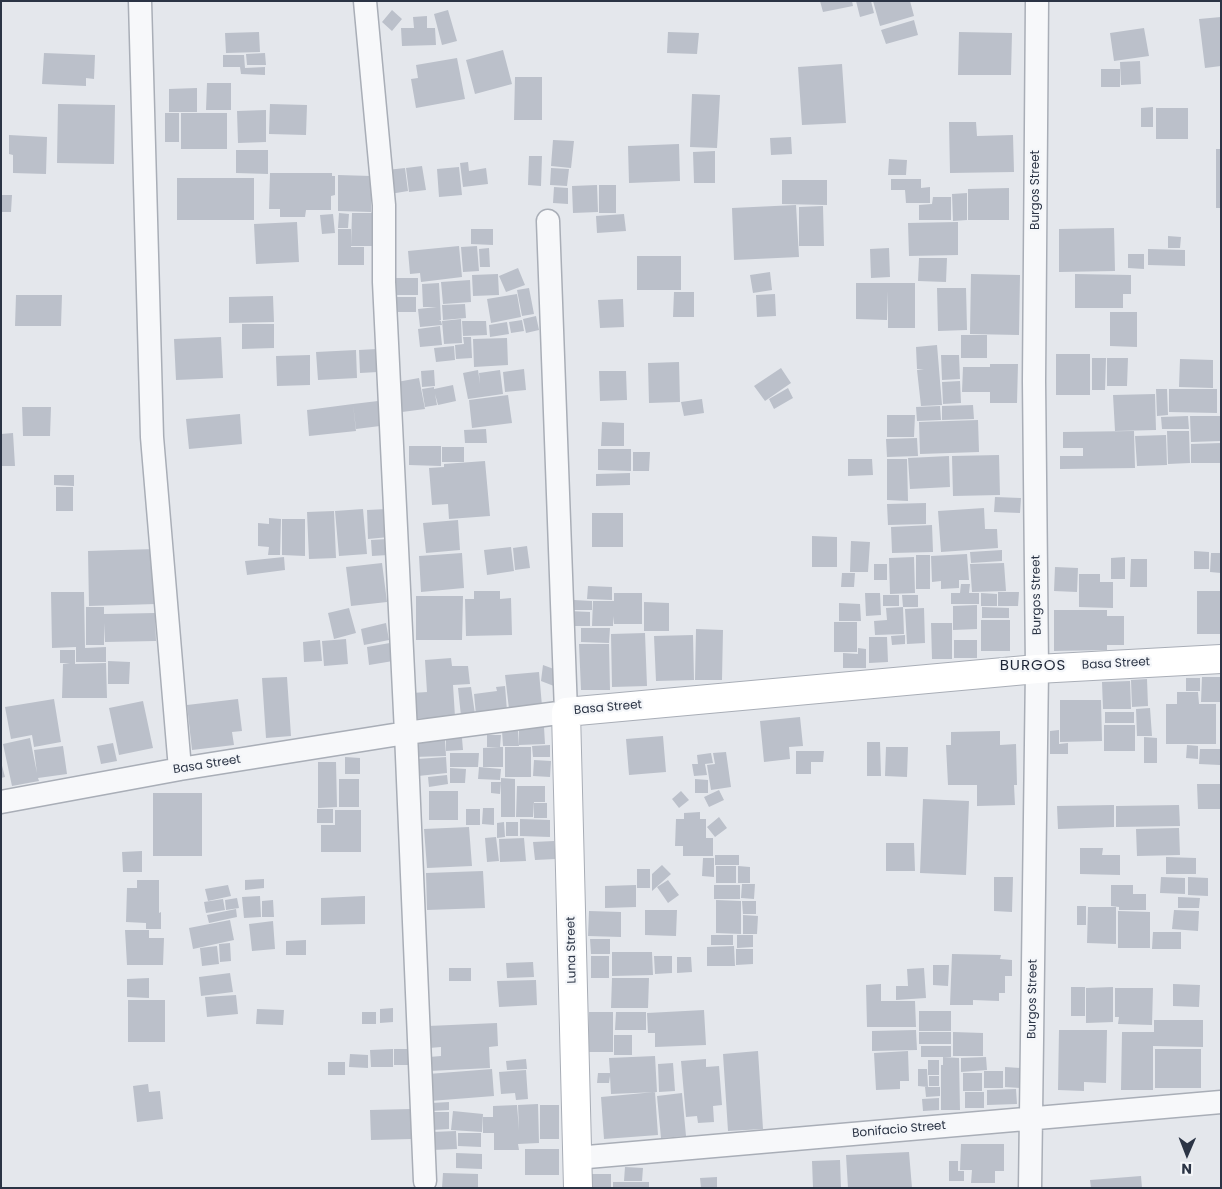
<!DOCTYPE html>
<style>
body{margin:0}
#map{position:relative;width:1222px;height:1189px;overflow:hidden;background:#e4e7ec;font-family:Poppins,sans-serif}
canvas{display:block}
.frame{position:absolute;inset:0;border:2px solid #2b3445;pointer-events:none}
.north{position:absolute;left:1162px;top:1129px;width:50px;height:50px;-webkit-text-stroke:4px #f4f6f9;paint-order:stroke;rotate:181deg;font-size:14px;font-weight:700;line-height:20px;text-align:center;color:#2b3445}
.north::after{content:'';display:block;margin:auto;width:18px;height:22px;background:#2b3445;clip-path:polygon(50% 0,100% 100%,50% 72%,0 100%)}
</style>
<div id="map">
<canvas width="1222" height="1189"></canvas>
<div class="frame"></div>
<div class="north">N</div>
</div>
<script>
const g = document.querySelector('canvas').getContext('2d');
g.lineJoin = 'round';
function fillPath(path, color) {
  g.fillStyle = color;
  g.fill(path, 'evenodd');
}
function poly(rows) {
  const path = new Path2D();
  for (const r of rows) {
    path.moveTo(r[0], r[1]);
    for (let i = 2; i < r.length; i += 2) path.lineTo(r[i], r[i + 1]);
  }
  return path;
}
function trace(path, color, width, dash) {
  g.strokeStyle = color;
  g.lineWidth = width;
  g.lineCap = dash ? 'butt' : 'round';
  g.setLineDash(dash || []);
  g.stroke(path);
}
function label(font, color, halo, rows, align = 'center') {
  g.font = font + ' Poppins,sans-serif';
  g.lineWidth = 4.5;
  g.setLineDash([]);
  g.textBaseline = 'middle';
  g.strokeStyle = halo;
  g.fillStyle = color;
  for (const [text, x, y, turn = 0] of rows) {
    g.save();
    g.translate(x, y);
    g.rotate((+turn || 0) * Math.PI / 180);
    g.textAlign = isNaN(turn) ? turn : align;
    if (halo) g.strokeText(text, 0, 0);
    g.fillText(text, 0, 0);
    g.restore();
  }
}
const building = poly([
 [820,1,852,1,853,6,823,12],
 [856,1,871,1,874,13,860,17],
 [873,1,910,1,914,16,880,26],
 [392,10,402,19,392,31,382,22],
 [448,10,457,41,442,45,434,14],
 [427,16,427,28,435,28,436,45,402,46,401,28,414,28,413,17],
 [1221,17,1221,66,1205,68,1199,19],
 [914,20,918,35,886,44,881,30],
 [1144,28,1149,56,1114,61,1110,33],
 [259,32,260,52,226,53,225,33],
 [668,32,699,33,697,54,667,53],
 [959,32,1012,33,1011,75,958,75],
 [503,50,512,84,475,94,466,60],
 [44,53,95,55,94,79,86,78,86,86,42,84],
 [265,53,266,65,247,65,246,54],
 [223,55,244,55,245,68,265,67,265,75,241,74,240,67,223,67],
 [457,58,465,99,416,108,411,79,418,78,416,65],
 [1140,61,1141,84,1121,85,1120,62],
 [842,64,846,123,802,125,798,67],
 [1101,69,1120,69,1120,87,1101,87],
 [515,77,542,77,542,120,514,120],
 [207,83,231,83,231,110,206,110],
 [197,88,197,112,169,112,169,89],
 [692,94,720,95,717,148,690,147],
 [58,104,115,105,114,164,57,163],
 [270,104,307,105,306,135,269,134],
 [1153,107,1153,127,1141,127,1141,108],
 [1156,108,1188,108,1188,139,1156,139],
 [266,110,266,142,238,143,237,111],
 [165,113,179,113,179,142,165,142],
 [181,113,227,113,227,149,181,149],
 [949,122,976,122,977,136,1013,135,1014,172,950,173],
 [9,135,47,137,46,174,13,173,13,155,9,154],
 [791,137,792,154,771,155,770,138],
 [553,140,574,141,571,168,551,166],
 [679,144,680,181,629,183,628,146],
 [1216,149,1221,149,1221,208,1216,208],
 [236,150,268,150,268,174,236,173],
 [715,151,715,183,694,183,693,152],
 [529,156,542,156,541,186,528,185],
 [889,159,907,160,906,175,888,175],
 [468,162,469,171,486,168,488,184,463,187,460,163],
 [422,166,426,190,409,192,406,168],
 [459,167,462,195,439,197,437,169],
 [405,168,408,191,390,194,387,170],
 [551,168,569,169,567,186,550,185],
 [270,173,332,173,332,176,335,176,335,195,331,196,331,210,306,210,305,217,280,217,280,209,269,209],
 [338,175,371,176,371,212,338,211],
 [177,178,254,178,254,220,177,220],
 [891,179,921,179,921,188,930,187,930,203,906,203,905,190,891,190],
 [782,180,827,180,827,205,782,204],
 [597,185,598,212,573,213,572,186],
 [599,185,616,185,616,213,599,213],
 [554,187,568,188,568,204,553,203],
 [1009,188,1009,220,968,220,968,189],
 [967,193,967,220,953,221,952,194],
 [1,195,12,195,11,212,1,212],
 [933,197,951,197,951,220,919,220,919,205,932,204],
 [796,205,799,257,734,260,732,208],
 [823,206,824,246,799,246,799,207],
 [339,213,349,214,348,228,338,228],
 [352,213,379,213,379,246,351,246],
 [333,214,335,233,322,234,320,215],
 [624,214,626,231,597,233,596,216],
 [297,222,299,262,256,264,254,224],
 [958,222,958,255,909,256,908,223],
 [1114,228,1115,271,1059,272,1059,229],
 [338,229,351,229,351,247,364,247,364,265,338,265,338,247,347,247,338,247],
 [471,229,493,229,493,245,471,244],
 [1168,236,1181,237,1180,248,1168,248],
 [459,246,462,277,421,282,420,273,410,274,408,251],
 [477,246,479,271,463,272,461,247],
 [489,248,490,267,480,267,479,249],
 [889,248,890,277,871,278,870,249],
 [1148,249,1185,250,1185,266,1148,265],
 [1128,254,1144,254,1144,269,1128,268],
 [637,256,681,256,681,290,637,290],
 [919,258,947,258,946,282,918,281],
 [518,268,525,285,506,292,499,276],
 [770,272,772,290,753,293,750,275],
 [498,274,499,295,473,296,472,275],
 [971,274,1020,275,1019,335,970,334],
 [1075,274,1131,275,1131,294,1123,294,1123,308,1075,308],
 [392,278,418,278,418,295,392,295],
 [470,280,471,302,443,304,441,282],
 [439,283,441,320,439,320,441,321,442,325,420,327,418,309,437,307,423,307,422,284],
 [856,283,915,283,915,328,888,328,888,291,887,320,856,319],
 [529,288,534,314,522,316,517,290],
 [937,288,966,288,967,330,938,331],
 [674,292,694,292,694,317,673,317],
 [517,294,521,317,491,323,487,299],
 [775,294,776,316,757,317,756,295],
 [16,295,62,295,61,326,15,326],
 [273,296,274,322,229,323,229,297],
 [391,297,416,297,416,312,391,312],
 [623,299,624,327,600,328,598,300],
 [465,304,466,318,443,320,442,305],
 [1110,312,1137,312,1137,347,1110,346],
 [536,316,539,330,526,333,523,319],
 [461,319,462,343,444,344,442,321],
 [522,320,524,331,511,333,509,322],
 [462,321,486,321,487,335,463,336],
 [507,322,509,334,490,337,489,325],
 [242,324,274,324,274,348,242,349],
 [440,326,442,345,420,347,418,329],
 [961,335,987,335,987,358,961,358],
 [221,337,223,378,176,380,174,339],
 [463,337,471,337,472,358,456,359,455,345,464,344],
 [507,338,508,365,474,367,473,339],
 [937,345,942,405,921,406,917,370,924,369,917,369,916,347],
 [454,346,455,360,436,362,434,348],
 [377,349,378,372,360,373,359,350],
 [356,350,357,378,318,380,316,352],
 [1056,354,1090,354,1090,395,1056,395],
 [310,355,310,385,277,386,276,356],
 [941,355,959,355,960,379,942,380],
 [1092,358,1106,358,1105,390,1092,390],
 [1107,358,1128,358,1127,386,1107,386],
 [1180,359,1213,360,1213,388,1179,387],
 [679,362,680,402,649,403,648,363],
 [990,364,1018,364,1017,403,990,403,990,392,962,392,963,367,990,367],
 [781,368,791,383,765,401,754,386],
 [524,369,526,390,505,392,503,372],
 [434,370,435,386,422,387,421,371],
 [478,370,480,384,479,373,500,370,503,394,468,399,463,373],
 [599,371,626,371,627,400,600,401],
 [419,378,425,409,402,412,397,382],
 [960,381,961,403,943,404,942,382],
 [453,385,456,401,438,405,435,394,437,405,425,407,422,389,434,387,434,389],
 [788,388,793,398,774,409,769,399],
 [1156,389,1167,389,1168,415,1157,416],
 [1169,389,1217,389,1217,413,1169,412],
 [1155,394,1156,430,1115,431,1113,395],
 [508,395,512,423,472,428,469,400],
 [702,399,704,413,684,416,681,402],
 [378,401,380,426,356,429,353,404],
 [353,404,356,431,309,436,307,410],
 [973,405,974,419,942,420,942,406],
 [940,406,941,420,917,421,916,407],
 [22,407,51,407,50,436,23,436],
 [240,414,242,444,189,449,186,419],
 [887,415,915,415,914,437,887,437],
 [1188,416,1189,429,1162,429,1161,417],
 [1190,416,1221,416,1221,441,1191,442],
 [978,420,979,452,920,454,919,422],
 [602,422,624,423,624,446,601,446],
 [486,429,487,443,465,443,464,430],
 [1134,431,1135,468,1060,469,1060,456,1083,456,1083,448,1063,448,1063,432],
 [1167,431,1189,431,1190,463,1168,464],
 [13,433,15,466,1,466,1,434],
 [1166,435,1167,465,1137,466,1135,436],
 [917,438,918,456,887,457,886,439],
 [1221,443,1221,463,1191,463,1191,444],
 [409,446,441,446,441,466,409,465],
 [442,447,464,447,464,462,442,462],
 [598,449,631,449,631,471,598,470],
 [633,452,650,452,649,471,633,471],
 [999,455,1000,495,953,496,952,456],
 [949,456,950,487,910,489,908,458],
 [848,459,872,459,873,475,848,476],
 [887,459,907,459,908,501,887,500],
 [485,461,490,516,449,519,448,504,432,505,429,468,444,467,444,464],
 [630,473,630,485,596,486,596,474],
 [54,475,74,475,74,486,54,485],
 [56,487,73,487,73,511,56,511],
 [995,497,1021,498,1020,513,994,512],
 [926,503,926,524,888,525,887,504],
 [984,508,985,529,997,529,998,548,941,552,938,511],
 [363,509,367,554,339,556,335,511],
 [387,509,389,537,368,539,367,510],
 [334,511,336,558,309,559,307,512],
 [592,513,623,513,623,547,592,547],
 [269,518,281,519,280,555,268,555,269,547,258,546,258,523,269,524],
 [282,519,305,519,305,556,282,555],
 [458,520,460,550,426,553,423,523],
 [932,525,933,552,892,553,891,527],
 [812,536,837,537,837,567,812,567],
 [387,539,388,555,372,556,371,540],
 [851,541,870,542,868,572,850,572],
 [527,546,530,568,515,570,513,548],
 [511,547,514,571,487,575,484,550],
 [155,549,156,604,89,606,88,551],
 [1002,550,1002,561,971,563,970,552],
 [1194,551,1209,552,1209,569,1194,569],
 [462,553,464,588,421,592,419,556],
 [1211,553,1221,553,1221,573,1210,572],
 [967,554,969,580,959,580,959,588,941,589,941,581,932,582,931,556],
 [916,555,930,555,930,589,916,589],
 [284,557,285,570,247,575,245,561],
 [914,557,915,593,890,594,889,558],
 [1125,557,1125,579,1111,579,1111,558],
 [1131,559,1147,559,1147,587,1130,587],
 [382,563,387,602,351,606,346,567],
 [1004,563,1006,591,972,592,970,564],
 [874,564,887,564,887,580,874,580],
 [1055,567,1078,568,1077,592,1054,591],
 [842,573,855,573,854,587,841,587],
 [1079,574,1100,574,1100,582,1113,582,1113,608,1079,607],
 [961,584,970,584,969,593,979,593,979,604,951,604,951,593,960,593],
 [588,586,612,587,612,600,587,599],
 [474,591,500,591,500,599,511,598,512,635,466,636,465,599,474,599],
 [1197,591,1221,591,1221,634,1197,634],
 [51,592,84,592,85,648,106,647,106,662,76,662,76,647,52,648],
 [998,592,1019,592,1018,606,998,606],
 [614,593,642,593,642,624,614,624,613,616,613,626,592,626,593,601,614,601],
 [865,593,880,593,881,615,866,616],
 [981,593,997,594,997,606,981,606],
 [883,595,899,595,899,606,883,606],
 [902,595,918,595,918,607,903,607],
 [416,596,463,596,462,640,416,640],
 [574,600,592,601,592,610,574,610],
 [644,602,669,603,669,631,644,631],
 [839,603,860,604,861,621,839,621],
 [977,605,977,629,953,630,953,606],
 [86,607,104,607,104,614,155,613,156,641,105,642,104,623,104,645,86,645],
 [903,607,904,634,875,635,874,621,887,620,886,608],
 [982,607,1009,608,1009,618,982,618],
 [349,608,356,633,334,639,328,613],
 [924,608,925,643,907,644,905,609],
 [1054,610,1107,610,1107,616,1124,616,1124,645,1107,645,1107,650,1054,651],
 [569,611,590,612,590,626,569,626],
 [981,620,1010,620,1010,651,981,651],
 [834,622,857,622,857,652,834,652],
 [386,623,389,640,364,645,361,629],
 [931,623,952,623,952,659,932,659],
 [581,628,610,628,609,643,581,642],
 [696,629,723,630,722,680,695,680],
 [645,633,647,686,612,687,611,634],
 [693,635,694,680,656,681,654,636],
 [905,635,905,644,892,645,891,636],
 [869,637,887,637,888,662,869,663],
 [346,639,348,664,324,666,322,641],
 [320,640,322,661,304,662,303,642],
 [954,640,977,640,977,658,954,658],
 [390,643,393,661,369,665,367,647],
 [579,644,609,644,610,690,581,690],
 [858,648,866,649,866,668,843,668,843,653,858,654],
 [60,650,75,650,75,664,106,663,107,698,62,698,63,664,70,663,60,663],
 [451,658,452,666,468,666,470,684,453,685,455,717,413,719,411,693,427,692,425,660],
 [108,661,130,662,129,684,108,684],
 [543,665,562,672,559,688,541,681],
 [539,672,542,706,509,709,505,675],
 [287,677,291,736,266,738,262,678],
 [1202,677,1221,677,1221,702,1201,702],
 [1186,678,1200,678,1200,691,1186,691],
 [1147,679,1148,706,1132,707,1131,680],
 [1130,681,1131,709,1103,709,1102,682],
 [505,686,507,711,476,715,474,694,497,691,496,687],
 [471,687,475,714,461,716,458,688],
 [1177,692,1198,692,1199,704,1216,704,1216,744,1166,744,1166,704,1177,704],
 [54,699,61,742,34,747,32,735,11,739,5,707],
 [238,699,242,731,232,732,234,745,192,750,187,705],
 [1060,700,1101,700,1102,741,1060,742],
 [143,701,153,748,119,755,109,708],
 [1150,708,1152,736,1137,736,1136,709],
 [1105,712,1134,712,1134,723,1105,723],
 [800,717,803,746,789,747,790,759,764,762,760,721],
 [1104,725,1135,725,1135,751,1104,751],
 [544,727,545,744,519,745,519,728],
 [518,730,519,746,503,746,502,731],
 [1059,730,1059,744,1068,743,1068,754,1050,754,1050,731],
 [1000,731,1000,745,1016,744,1017,785,1014,785,1015,805,977,806,977,785,948,785,946,745,951,745,951,732],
 [487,735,501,735,500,747,487,747],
 [663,736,666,772,629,775,626,739],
 [1144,737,1157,738,1157,763,1144,763],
 [30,738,37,773,34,750,63,746,67,774,38,778,39,781,12,786,3,744],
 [446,738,462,738,463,750,446,751],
 [445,740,446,756,414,757,413,741],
 [867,742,880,742,881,776,867,776],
 [113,743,117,761,101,764,97,746],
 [550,745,550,757,533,757,532,746],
 [1187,745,1198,746,1198,759,1186,758],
 [499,747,503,747,503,767,483,767,483,748],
 [505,747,531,747,531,777,505,777],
 [886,747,908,747,907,777,885,776],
 [1200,749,1220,749,1220,765,1199,764],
 [796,751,824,751,823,762,811,762,811,774,796,774],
 [726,752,731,787,711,790,707,765,715,764,713,753],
 [450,753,479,753,478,767,450,767],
 [711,753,713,763,705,764,707,775,694,776,692,764,698,764,697,755],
 [345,757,360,758,360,774,345,774],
 [446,757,447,773,418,776,417,759],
 [534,760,551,761,550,777,533,776],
 [1,762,5,777,1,778],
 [318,762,336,762,337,807,318,808],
 [479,767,501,769,500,780,478,779],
 [450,768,466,769,465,783,450,783],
 [447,775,448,784,429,787,428,777],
 [501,778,515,779,515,817,501,817],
 [339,779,359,779,359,807,339,807],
 [695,779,708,780,708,793,695,793],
 [491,782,501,782,500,794,491,793],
 [1197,784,1221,784,1221,809,1198,809],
 [517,786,545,786,545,802,534,802,533,817,516,817],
 [719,790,724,800,709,807,704,797],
 [429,791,458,791,458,820,429,820],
 [681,791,689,800,679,808,672,799],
 [153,793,202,793,202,856,153,856],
 [923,799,969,801,966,875,920,873],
 [534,803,547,803,547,818,534,818],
 [1114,805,1114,827,1058,829,1057,806],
 [1179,805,1180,826,1116,827,1116,806],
 [483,808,494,808,494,825,482,824],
 [317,809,333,809,333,823,317,823],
 [466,809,480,809,480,825,466,825],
 [335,810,361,810,361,852,321,852,321,825,335,825],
 [700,812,700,819,706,819,706,838,713,838,713,856,683,856,683,846,675,846,676,819,684,819,684,813],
 [719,817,727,828,715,837,707,827],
 [520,819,550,820,550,837,520,836],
 [504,822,505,837,497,838,497,823],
 [506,822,518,822,518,836,506,836],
 [469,827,472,866,427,868,424,829],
 [1179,828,1180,855,1137,856,1136,829],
 [496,837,499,861,487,862,485,838],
 [524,838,526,861,500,862,499,839],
 [554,841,556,859,535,860,533,842],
 [886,843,914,843,915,871,886,871],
 [1080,848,1103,848,1102,855,1120,855,1120,875,1080,874],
 [142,851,142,872,123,872,122,852],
 [715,855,739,855,739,865,715,865],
 [1166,857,1196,858,1196,874,1166,874],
 [703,858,714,858,714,877,702,876],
 [662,865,671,874,652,891,652,874],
 [716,866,736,866,736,883,716,883],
 [738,866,750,867,750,883,738,883],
 [637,869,650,869,650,888,637,888],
 [483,871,485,908,427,910,426,873],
 [994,877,1013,877,1012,912,994,911],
 [1161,877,1185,878,1185,894,1160,893],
 [1188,877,1208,878,1208,896,1188,895],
 [264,879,264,888,245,890,245,880],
 [137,880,159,880,159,913,161,912,161,929,146,929,146,923,126,922,127,888,137,888],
 [668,880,679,895,668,903,657,887],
 [742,884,755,884,754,899,741,898],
 [228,885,231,896,208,901,205,889],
 [636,885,636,907,605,908,605,886],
 [714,885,740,885,740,899,714,899],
 [1111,885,1133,885,1133,894,1146,894,1146,910,1119,910,1119,907,1111,906],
 [260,896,261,917,244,918,242,897],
 [365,896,365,924,321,925,321,898],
 [1178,897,1200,898,1199,908,1178,908],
 [237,898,239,908,226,910,225,900],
 [223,899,225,910,206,913,204,902],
 [273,900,274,917,262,917,262,901],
 [716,900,741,901,741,934,716,933],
 [742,901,756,901,756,914,743,914],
 [1077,906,1086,906,1086,925,1077,925],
 [1088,907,1116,907,1116,944,1087,943],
 [236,909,237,917,209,923,207,915],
 [645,910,677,910,676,936,645,935],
 [1174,910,1199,911,1198,931,1172,929],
 [589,911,621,912,621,937,588,936],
 [1118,911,1150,912,1150,948,1118,948],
 [743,915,758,916,757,934,743,934],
 [230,920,234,940,193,949,189,928],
 [273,921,275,949,252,951,249,924],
 [125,930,149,930,149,938,164,938,163,965,127,965],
 [1153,932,1181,932,1181,949,1152,949],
 [711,935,733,935,733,945,711,945],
 [737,935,753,935,753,947,737,948],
 [590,939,610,939,610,954,591,954],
 [306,940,306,955,286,955,286,941],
 [230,943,231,961,220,962,219,944],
 [217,946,219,964,202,966,200,948],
 [734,946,735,966,707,966,707,947],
 [736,949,753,949,753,964,736,965],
 [612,952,652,952,653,975,612,976],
 [952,954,1001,955,1000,959,1012,960,1012,976,1005,976,1005,993,999,993,999,1001,973,1000,973,1005,950,1005],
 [591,956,609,956,609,978,591,978],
 [654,956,672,956,672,973,655,974],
 [677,957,691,957,692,972,677,973],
 [533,962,534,977,507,978,506,963],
 [933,965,949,965,948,986,933,985],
 [449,968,471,968,471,981,449,981],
 [924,968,926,998,896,1000,896,986,908,986,907,969],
 [230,973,233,992,201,996,199,977],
 [149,978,149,998,127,997,127,979],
 [612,978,649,978,648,1008,611,1008],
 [536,980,537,1005,499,1007,497,981],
 [881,984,881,1001,915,1001,916,1027,867,1027,866,985],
 [1173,984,1200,985,1199,1007,1173,1006],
 [1071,987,1085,987,1085,1016,1071,1016],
 [1113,987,1113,1022,1086,1023,1086,988],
 [1115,988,1153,988,1152,1025,1118,1024,1119,1017,1115,1017],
 [236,995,238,1014,207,1017,205,997],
 [128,1000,165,1000,165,1042,128,1042],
 [393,1008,393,1022,380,1023,380,1009],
 [257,1009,284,1010,283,1025,256,1024],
 [704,1010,706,1045,655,1047,655,1033,648,1033,647,1013],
 [919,1011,951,1011,951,1031,919,1031],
 [362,1012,376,1012,376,1024,362,1024],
 [589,1012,613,1012,613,1052,589,1052],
 [616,1012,646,1012,646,1030,615,1030],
 [1154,1020,1203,1020,1203,1047,1153,1046,1153,1090,1121,1090,1122,1032,1154,1032],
 [497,1023,498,1046,489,1047,490,1068,429,1071,429,1057,441,1056,441,1047,429,1048,428,1026],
 [916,1030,917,1050,872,1051,872,1031],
 [1059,1030,1107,1030,1106,1083,1084,1082,1084,1091,1058,1090],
 [919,1032,951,1032,951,1044,919,1044],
 [953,1032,983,1033,983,1056,953,1056],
 [614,1035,632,1035,632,1055,614,1055],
 [921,1046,951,1046,951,1057,921,1057],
 [393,1049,393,1067,371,1067,370,1050],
 [394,1049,413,1049,413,1065,394,1065],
 [1155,1049,1201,1049,1201,1088,1155,1088],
 [758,1051,763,1129,728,1131,723,1054],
 [908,1051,909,1081,900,1081,900,1089,876,1090,874,1053],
 [350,1054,368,1055,368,1068,349,1067],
 [655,1056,657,1092,611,1094,610,1076,609,1083,597,1083,598,1073,610,1073,609,1058],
 [943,1057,959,1058,960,1110,941,1110,941,1065,949,1065,943,1065],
 [986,1057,987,1070,961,1072,961,1058],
 [526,1059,527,1069,507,1070,506,1061],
 [706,1059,706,1067,719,1066,722,1105,713,1106,714,1122,698,1123,697,1116,686,1117,681,1061],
 [928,1060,939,1060,939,1075,928,1075],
 [328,1062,345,1062,345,1075,328,1075],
 [673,1063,675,1091,659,1092,658,1064],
 [1005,1067,1020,1068,1020,1088,1005,1087],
 [492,1069,494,1096,430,1101,428,1074],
 [918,1069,927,1069,928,1087,918,1086],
 [526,1070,528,1099,516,1100,515,1093,501,1094,499,1072],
 [984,1071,1003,1071,1003,1088,984,1088],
 [963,1073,982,1073,982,1091,963,1091],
 [929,1076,939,1076,939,1086,929,1086],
 [148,1084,149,1092,160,1091,163,1119,137,1122,133,1086],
 [925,1087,940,1087,940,1096,926,1097],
 [1016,1089,1017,1104,987,1105,987,1090],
 [655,1092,658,1135,604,1139,601,1097],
 [965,1092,984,1092,984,1108,965,1108],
 [682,1093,686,1136,661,1138,657,1096],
 [939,1098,939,1110,923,1111,922,1099],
 [449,1102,449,1110,431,1111,431,1103],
 [538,1104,539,1143,518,1144,519,1150,494,1150,494,1133,483,1133,483,1117,493,1117,493,1106,517,1105,519,1130,518,1105],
 [540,1105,559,1105,559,1139,540,1139],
 [411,1109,412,1139,371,1140,370,1110],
 [453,1111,483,1114,482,1132,451,1130],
 [432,1112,449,1112,449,1129,432,1130],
 [456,1131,457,1149,432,1150,432,1132],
 [458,1133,481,1133,481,1147,458,1146],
 [961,1144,1004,1144,1004,1171,995,1171,995,1183,971,1183,972,1170,960,1170],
 [525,1149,559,1149,559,1175,525,1175],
 [909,1152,912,1188,848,1188,846,1155],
 [456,1153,482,1154,482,1169,456,1168],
 [840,1160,841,1188,813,1188,812,1161],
 [949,1161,958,1161,958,1171,964,1171,964,1181,949,1181],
 [625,1167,643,1168,642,1181,624,1181],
 [443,1173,478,1174,478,1188,442,1188],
 [591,1174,611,1174,611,1188,591,1188],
 [1141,1176,1142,1188,1091,1188,1090,1180],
 [717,1177,717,1188,701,1188,700,1178],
 [613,1182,649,1182,649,1188,613,1188]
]);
const street = poly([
 [140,1,152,437,180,769],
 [365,1,384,205,384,282,406,733,425,1181],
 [1,802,180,769,406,733,566,712,548,221],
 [576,1158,1221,1102],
 [1030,1188,1037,669,1034,381,1037,1]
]);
const secondary = poly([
 [578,1188,566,712,1037,669,1221,659]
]);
const streetNames = [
 ["Burgos Street",1036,190,-90],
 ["Burgos Street",1037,595,-91],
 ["Basa Street",1116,664,-3],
 ["Basa Street",608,708,-5],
 ["Basa Street",207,765,-9],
 ["Luna Street",572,950,-91],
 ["Burgos Street",1033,999,-89],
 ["Bonifacio Street",899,1130,-5]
];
const quarterNames = [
 ["BURGOS",1033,666]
];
fillPath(building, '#bbc0ca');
trace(street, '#a9aeb7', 25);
trace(secondary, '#a9aeb7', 30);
trace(street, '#f7f8fa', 22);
trace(secondary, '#fff', 28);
label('12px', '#2b3445', '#f4f6f9', streetNames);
g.letterSpacing = '1px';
label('15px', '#1d2536', '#f4f6f9', quarterNames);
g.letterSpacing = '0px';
</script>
